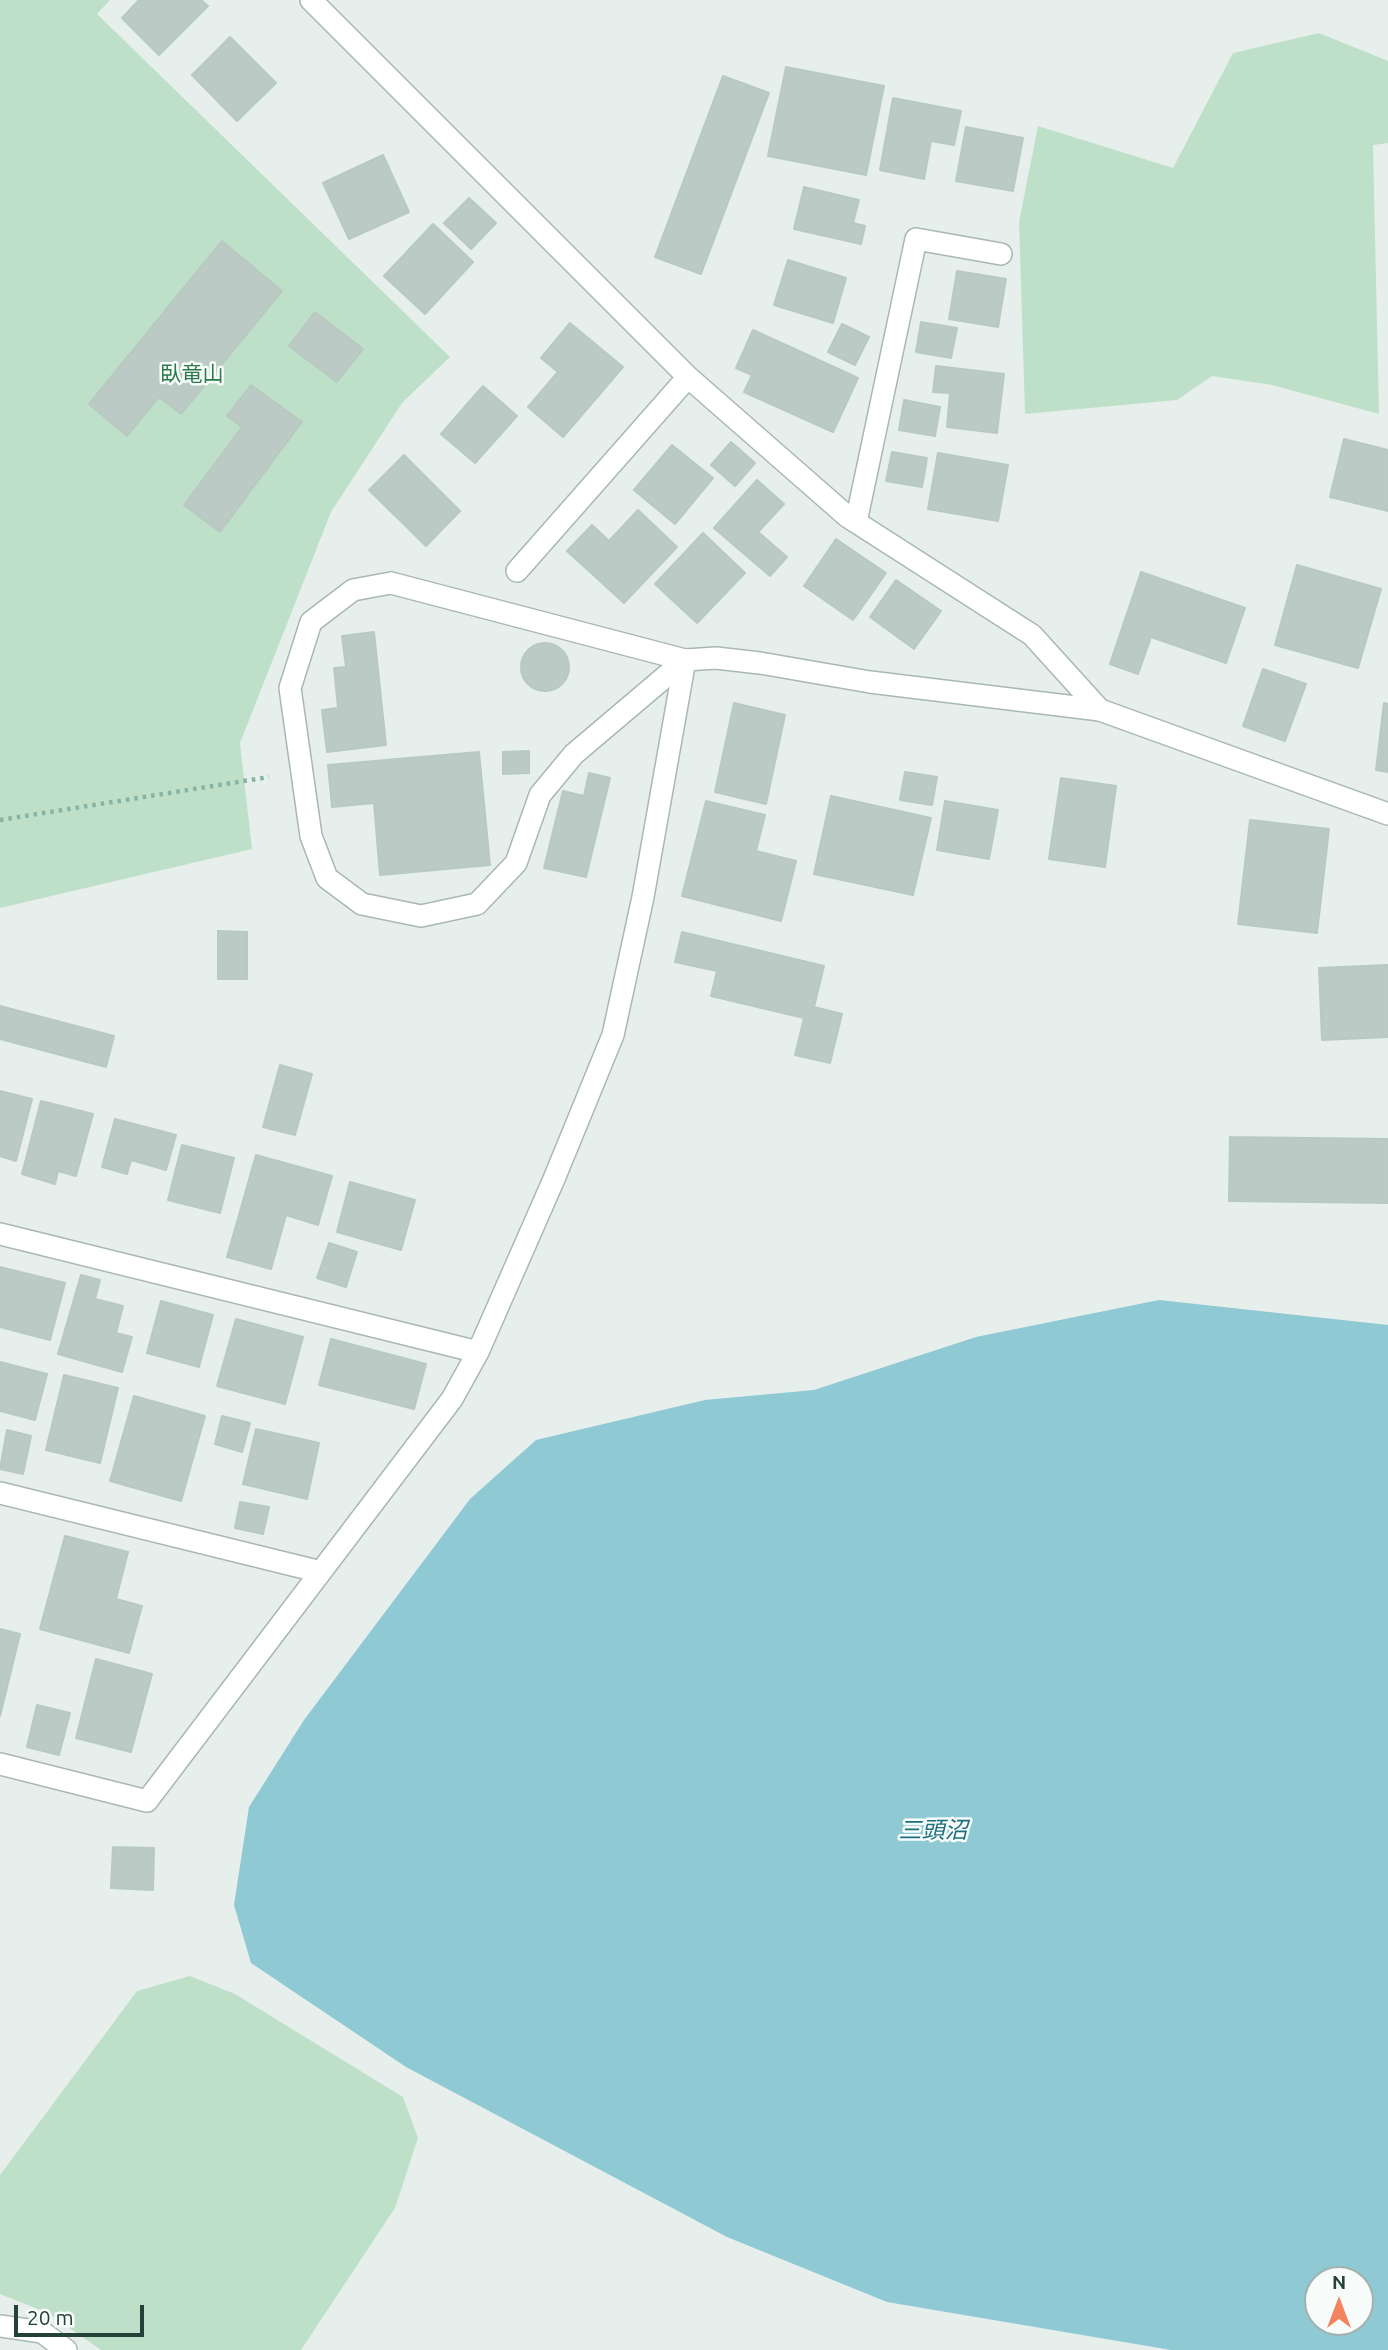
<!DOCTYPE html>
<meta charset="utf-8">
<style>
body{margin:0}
#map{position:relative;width:1388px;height:2350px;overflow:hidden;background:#e6efeb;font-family:Ubuntu,sans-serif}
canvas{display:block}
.north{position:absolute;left:1304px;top:2266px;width:70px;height:70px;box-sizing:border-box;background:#f7fbf9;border:2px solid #a3b1ad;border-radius:50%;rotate:0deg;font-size:19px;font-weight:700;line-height:28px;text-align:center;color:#24423a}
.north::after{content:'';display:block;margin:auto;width:24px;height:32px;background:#f4845f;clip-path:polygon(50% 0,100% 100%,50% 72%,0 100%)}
.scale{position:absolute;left:14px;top:2305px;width:130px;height:32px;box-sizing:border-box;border:4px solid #24423a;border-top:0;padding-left:9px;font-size:21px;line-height:24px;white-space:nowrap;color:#24423a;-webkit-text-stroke:5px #f7fbf9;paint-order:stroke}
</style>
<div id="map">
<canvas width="1388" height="2350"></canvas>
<div class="north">N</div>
<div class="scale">20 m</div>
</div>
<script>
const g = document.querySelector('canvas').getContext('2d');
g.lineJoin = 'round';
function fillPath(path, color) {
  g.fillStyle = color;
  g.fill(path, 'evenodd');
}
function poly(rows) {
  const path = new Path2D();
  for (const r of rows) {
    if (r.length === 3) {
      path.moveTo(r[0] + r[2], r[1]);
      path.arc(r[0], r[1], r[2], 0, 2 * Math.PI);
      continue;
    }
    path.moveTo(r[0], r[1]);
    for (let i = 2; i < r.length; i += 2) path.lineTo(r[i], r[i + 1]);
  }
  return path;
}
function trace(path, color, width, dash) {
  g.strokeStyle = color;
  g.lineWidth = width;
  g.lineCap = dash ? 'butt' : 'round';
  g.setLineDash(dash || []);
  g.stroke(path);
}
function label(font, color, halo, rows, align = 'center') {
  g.font = font + ' Ubuntu,"Noto Sans JP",sans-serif';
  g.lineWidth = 5;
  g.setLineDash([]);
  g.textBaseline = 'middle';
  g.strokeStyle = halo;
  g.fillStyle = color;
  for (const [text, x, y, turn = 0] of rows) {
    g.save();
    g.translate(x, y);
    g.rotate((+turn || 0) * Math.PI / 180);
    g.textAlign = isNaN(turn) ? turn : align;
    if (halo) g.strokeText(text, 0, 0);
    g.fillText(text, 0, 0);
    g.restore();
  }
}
const green = poly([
 [0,0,110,0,97,14,450,357,402,403,331,512,240,743,252,849,0,908],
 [1319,33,1388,61,1388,143,1373,145,1379,414,1272,385,1212,376,1177,400,1025,414,1019,222,1038,126,1173,168,1233,53],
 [190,1976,235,1994,403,2097,418,2138,395,2208,301,2350,101,2350,48,2313,0,2294,0,2175,137,1991]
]);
const water = poly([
 [1159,1300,1388,1325,1388,2350,1171,2350,887,2302,727,2237,406,2067,251,1963,234,1905,249,1807,304,1720,470,1499,536,1440,705,1400,814,1390,976,1337],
 [1318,2280,1360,2280,1360,2322,1318,2322]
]);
const building = poly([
 [139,0,201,0,208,6,159,55,122,18,139,0],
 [230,37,276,83,237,121,192,75,230,37],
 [786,67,884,86,866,175,768,156,786,67],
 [723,76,769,93,701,274,655,257,723,76],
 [893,98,961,111,954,145,931,141,924,179,880,170,893,98],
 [966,127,1023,138,1013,191,956,181,966,127],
 [383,155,409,212,349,239,323,183,383,155],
 [804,187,859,200,853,223,865,226,861,244,794,229,804,187],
 [469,198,496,223,471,249,444,223,469,198],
 [433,224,473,262,425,314,384,276,433,224],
 [222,241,282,291,181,414,159,397,127,436,89,404,222,241],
 [788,260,846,278,833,323,774,305,788,260],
 [957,271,1006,279,998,327,949,319,957,271],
 [315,312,363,349,337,382,289,346,315,312],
 [921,322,957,328,951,358,916,352,921,322],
 [570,323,623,367,563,437,528,407,558,372,541,358,570,323],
 [842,324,869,337,855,365,828,352,842,324],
 [753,330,858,378,833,432,744,392,752,375,736,368,753,330],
 [936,366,1004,374,997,433,947,427,950,393,933,392,936,366],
 [251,385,302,422,220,532,184,505,242,427,227,416,251,385],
 [483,386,517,416,475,463,441,434,483,386],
 [904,400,940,407,935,436,899,430,904,400],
 [1344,439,1388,450,1388,511,1330,497,1344,439],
 [731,442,755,463,735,486,711,465,731,442],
 [672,445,713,478,675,524,634,490,672,445],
 [892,452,927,458,922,487,886,481,892,452],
 [938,453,1008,465,998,521,928,509,938,453],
 [404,455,460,511,426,546,369,490,404,455],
 [757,480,784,504,758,532,787,557,770,576,714,528,757,480],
 [638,510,677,547,624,603,567,551,592,525,609,541,638,510],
 [703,533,745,573,697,623,655,584,703,533],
 [836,539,886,573,853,620,804,586,836,539],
 [1297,565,1381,589,1358,668,1275,645,1297,565],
 [1141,572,1245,608,1226,663,1151,637,1138,674,1110,664,1141,572],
 [896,580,941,611,914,649,870,617,896,580],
 [374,632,386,745,327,752,322,710,338,708,334,668,346,667,342,636,374,632],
 [545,667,24],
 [1263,669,1306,684,1285,741,1243,726,1263,669],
 [734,703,785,715,766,804,715,792,734,703],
 [1384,703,1388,704,1388,772,1376,770,1384,703],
 [529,751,529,773,503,774,503,752,529,751],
 [479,752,490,865,380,875,374,803,332,807,328,765,479,752],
 [905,772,937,777,932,805,900,800,905,772],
 [589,773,610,778,586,877,544,868,563,791,584,796,589,773],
 [1061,778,1116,786,1105,867,1049,859,1061,778],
 [831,796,931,818,913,895,814,874,831,796],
 [706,801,765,815,756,851,796,861,781,921,682,896,706,801],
 [945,801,998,810,989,859,937,850,945,801],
 [1250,820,1329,829,1317,933,1238,924,1250,820],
 [218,931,247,932,247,979,218,979,218,931],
 [682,932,824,966,814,1007,842,1014,830,1063,795,1055,804,1018,711,996,717,971,675,962,682,932],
 [1388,965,1388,1037,1322,1040,1319,968,1388,965],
 [0,1006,114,1036,106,1067,0,1039,0,1006],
 [280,1065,312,1074,295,1135,263,1127,280,1065],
 [0,1091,32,1099,16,1161,0,1156,0,1091],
 [41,1101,93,1114,76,1176,58,1171,55,1184,22,1174,41,1101],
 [115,1119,176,1135,166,1170,131,1160,127,1174,102,1167,115,1119],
 [1230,1137,1388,1139,1388,1203,1229,1201,1230,1137],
 [182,1145,234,1158,220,1213,168,1200,182,1145],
 [256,1155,332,1176,318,1225,286,1215,271,1269,227,1257,256,1155],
 [350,1182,415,1200,401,1250,337,1232,350,1182],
 [329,1243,357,1252,346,1287,317,1278,329,1243],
 [0,1267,65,1283,50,1340,0,1327,0,1267],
 [81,1275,100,1280,95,1299,123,1306,116,1333,132,1337,122,1372,58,1354,81,1275],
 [161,1301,213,1315,199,1367,147,1353,161,1301],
 [236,1319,303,1337,285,1404,217,1386,236,1319],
 [331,1339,426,1364,414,1409,319,1385,331,1339],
 [0,1362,47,1374,35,1420,0,1411,0,1362],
 [64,1375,118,1388,100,1463,46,1450,64,1375],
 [134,1396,205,1416,181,1501,110,1481,134,1396],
 [222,1416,250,1423,242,1452,215,1444,222,1416],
 [256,1429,319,1443,307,1499,243,1484,256,1429],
 [7,1430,31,1436,23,1474,0,1469,7,1430],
 [240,1502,269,1507,263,1534,235,1528,240,1502],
 [65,1536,128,1552,116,1599,142,1606,129,1653,40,1629,65,1536],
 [0,1629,20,1634,0,1716,0,1629],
 [96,1659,152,1674,131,1752,76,1738,96,1659],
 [37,1705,70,1713,59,1755,27,1747,37,1705],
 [113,1847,154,1848,153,1890,111,1888,113,1847]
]);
const path = poly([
 [0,820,269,777]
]);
const service = poly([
 [391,583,685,660,574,754,540,795,516,863,477,904,421,916,362,904,327,878,311,836,290,688,311,622,353,590,391,583]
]);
const minor = poly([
 [311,0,688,377,848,517,1032,635,1100,710],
 [856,522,916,239,1001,254],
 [517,571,688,377],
 [0,1234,478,1352],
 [0,1493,321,1572],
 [0,1764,147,1801,452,1399,478,1352,554,1179,613,1035,643,897,685,660,716,658,760,663,870,682,1100,710],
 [0,2326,42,2332,66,2350]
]);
const tertiary = poly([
 [1100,710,1388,814]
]);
const parkNames = [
 ["臥竜山",192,374]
];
const waterNames = [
 ["三頭沼",933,1830]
];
fillPath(green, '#bfe0c8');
fillPath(water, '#8ec9d4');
fillPath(building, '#bbcac4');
trace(building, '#b8c9c2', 2);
trace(service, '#a8b8b2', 24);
trace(minor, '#a8b8b2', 24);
trace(tertiary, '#a8b8b2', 24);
trace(path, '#86b3a5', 4.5, [3.5, 5]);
trace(service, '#fff', 21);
trace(minor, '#fff', 21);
trace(tertiary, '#fff', 21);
label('21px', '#2d7a4b', '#f7fbf9', parkNames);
label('italic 23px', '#1c6f80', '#f7fbf9', waterNames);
</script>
